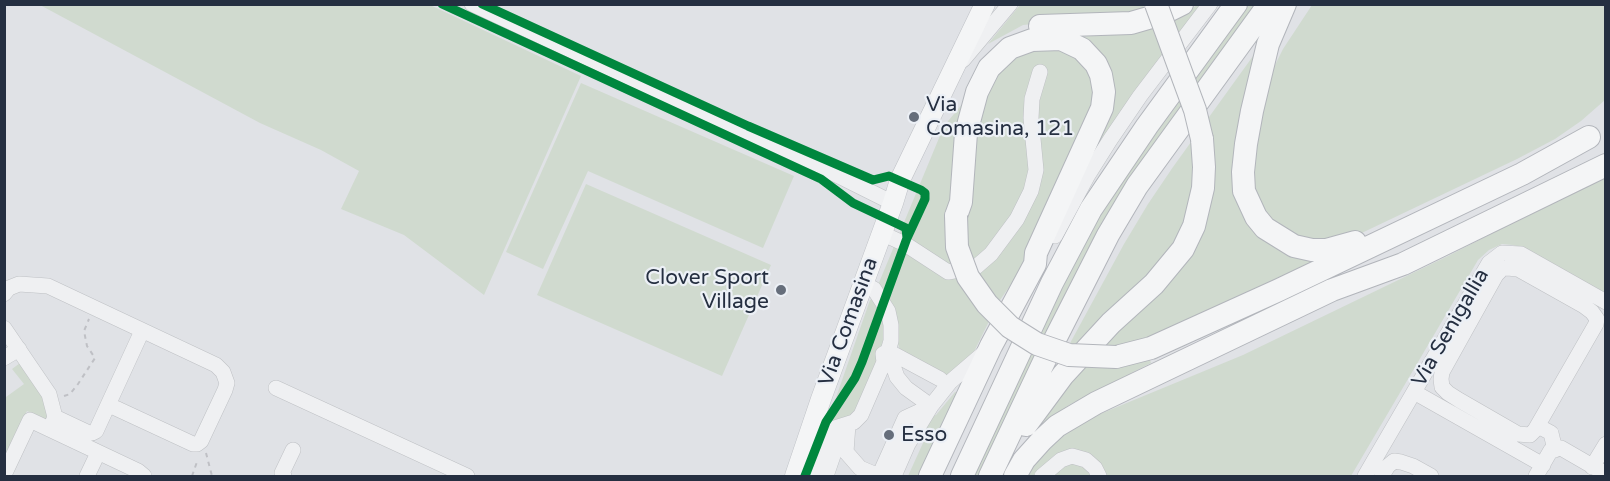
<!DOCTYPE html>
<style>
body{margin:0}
#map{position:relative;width:1610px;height:481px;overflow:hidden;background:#e0e2e6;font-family:"Varela Round",sans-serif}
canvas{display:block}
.frame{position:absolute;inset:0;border:6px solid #252f41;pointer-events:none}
</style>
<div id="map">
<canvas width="1610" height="481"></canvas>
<div class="frame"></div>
</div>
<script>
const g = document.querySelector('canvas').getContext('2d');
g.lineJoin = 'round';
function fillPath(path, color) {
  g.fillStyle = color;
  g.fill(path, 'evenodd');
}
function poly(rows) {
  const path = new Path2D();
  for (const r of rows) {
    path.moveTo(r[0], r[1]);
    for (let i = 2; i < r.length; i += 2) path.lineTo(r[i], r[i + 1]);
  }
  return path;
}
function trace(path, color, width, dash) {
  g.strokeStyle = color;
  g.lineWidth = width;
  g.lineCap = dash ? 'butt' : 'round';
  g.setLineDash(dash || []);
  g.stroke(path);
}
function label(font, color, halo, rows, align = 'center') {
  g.font = font + ' "Varela Round",sans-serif';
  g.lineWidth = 4.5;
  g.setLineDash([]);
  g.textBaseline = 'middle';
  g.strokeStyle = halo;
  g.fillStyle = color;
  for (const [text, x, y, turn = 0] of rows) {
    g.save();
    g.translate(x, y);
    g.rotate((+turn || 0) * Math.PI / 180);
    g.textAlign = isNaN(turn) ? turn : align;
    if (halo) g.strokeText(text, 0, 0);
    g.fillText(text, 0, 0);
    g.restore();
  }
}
const green = poly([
 [40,5,430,5,581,76,484,295,404,235,341,209,359,171,321,150,260,123],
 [1020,5,1143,5,1146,13,1023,25,988,44],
 [1197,5,1204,5,1062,208,1106,111,1074,37,1110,35,1191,9],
 [1245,5,1259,5,1171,123,980,476,968,476,1015,375,1114,188],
 [1312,5,1605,5,1605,100,1581,121,1555,139,1517,159,1347,240,1321,245,1269,224,1249,177,1270,75,1283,49],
 [1048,43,1081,57,1097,92,1047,218,1014,280,998,303,966,368,947,376,901,353,878,285,944,126,992,68],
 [1261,45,1252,71,1243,108,1235,170,1238,196,1248,221,1260,236,1280,250,1299,256,1317,259,1316,263,1144,342,1151,363,1069,405,1040,427,1035,423,1052,398,1105,339,1162,285,1180,264,1193,239,1202,215,1206,193,1207,165,1205,151,1193,161,1192,190,1188,215,1179,238,1165,263,1151,280,1082,344,1059,371,1056,369,1124,244,1148,204,1173,167],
 [581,83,794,176,763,248,588,171,543,269,506,252],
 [1605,175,1605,294,1526,249,1513,245,1502,244,1489,250,1478,260,1351,476,1106,476,1090,455,1036,476,1024,476,1032,466,1061,437,1083,421,1243,355,1448,256],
 [586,184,771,265,722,376,537,295],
 [874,298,884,315,887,345,855,415,825,429,870,300],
 [20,363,40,391,46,404,47,420,27,411,5,459,5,401,6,397,24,384,12,369],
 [955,392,963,394,924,476,908,476,928,432,922,429,927,417,936,415],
 [1075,463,1084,467,1091,476,1051,476,1065,465]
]);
const path = poly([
 [64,396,70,394,78,384,95,358,87,346,84,331,89,319],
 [206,453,212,476],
 [192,476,198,459]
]);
const minor = poly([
 [472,4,845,179,893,203],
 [963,60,1010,4],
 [881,233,905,244,948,272,976,267,991,254,1017,219,1031,191,1036,170,1031,118,1032,99,1040,72],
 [1055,236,1088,175,1110,140,1140,96,1210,4],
 [1507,268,1518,269,1584,306,1592,312,1597,319,1596,324,1535,430,1530,435,1518,434,1459,400,1448,393,1442,387,1441,379,1442,372,1496,275,1502,269,1507,268],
 [4,294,9,288,19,284,48,286,216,365,223,372,227,383,225,390,201,441,197,444,193,444,109,405],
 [4,328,49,394,55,417,52,424],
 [888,351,897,377,906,388,931,406],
 [888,351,940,379],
 [4,358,19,349],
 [276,388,467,476],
 [1414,392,1543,465],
 [55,417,89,433,92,433,96,431,142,331],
 [848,425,846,452,860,468,879,476],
 [1538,426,1551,433,1555,450],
 [1592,467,1606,444],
 [797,471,813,475,816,473,830,433,835,428,854,422,861,415,884,362,883,354,888,351,891,341,891,325,888,311,874,289,863,283],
 [4,475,30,420,138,471,144,476],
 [87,476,98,453],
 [284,476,282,473,293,450],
 [826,476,837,444,843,433],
 [879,476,905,418,931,406],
 [894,476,908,444,931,406,950,382,985,352],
 [1042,476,1061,460,1072,456,1086,460,1095,468,1099,476],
 [1365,476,1489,263,1502,253,1521,254,1606,302],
 [1382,476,1388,466,1394,461,1401,462,1413,466,1431,476],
 [1536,476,1551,450,1561,448,1606,474]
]);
const major = poly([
 [795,476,821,399,893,203,900,180,985,4]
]);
const highway = poly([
 [1285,4,1268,44,1252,111,1246,144,1243,172,1244,191,1256,217,1265,228,1294,246,1312,250,1326,250,1355,242],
 [1040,26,1131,23,1162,14,1182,4],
 [1116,357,1151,348,1279,290,1522,174,1589,137],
 [1026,425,1063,375,1111,323,1154,284,1183,249,1194,226,1203,188,1204,167,1202,139],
 [930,476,991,346,1035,264,1036,253,1102,108,1104,92,1101,75,1096,64,1082,49,1061,39,1032,40,1010,48,989,68,977,92,966,133,961,202,956,216],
 [962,476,1052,283,1091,209,1147,126,1236,4],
 [990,476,1049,351,1108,235,1137,186,1269,4],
 [1015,476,1024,460,1042,440,1057,426,1096,403,1332,290,1403,264,1606,165]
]);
const highwayBridge = poly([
 [1156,4,1195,110,1202,139],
 [956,216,957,247,968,277,987,304,1010,327,1037,344,1069,355,1116,357]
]);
const cycleway = poly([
 [442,4,821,179,853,203,906,228,907,238,925,199,925,193,921,190,889,176,873,180,748,126,482,4],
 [805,476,826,422,855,378,862,362,907,238]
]);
const markers = [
 [914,117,6,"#666e7b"],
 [781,290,6,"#666e7b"],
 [889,435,6,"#666e7b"]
];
const poiNames = [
 ["Via",926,105],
 ["Comasina, 121",926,129],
 ["Clover Sport",769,278,"right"],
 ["Village",769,302,"right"],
 ["Esso",901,435]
];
const streetNames = [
 ["Via Comasina",849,322,-70],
 ["Via Senigallia",1451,328,-60]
];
fillPath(green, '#d0dacf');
trace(minor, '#bec0c4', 16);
trace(major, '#bcbfc4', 21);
trace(highway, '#b2b5bb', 24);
trace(path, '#bfc0c5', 2, [4.5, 4.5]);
trace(minor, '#eff0f2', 15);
trace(major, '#f4f5f6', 20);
trace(highway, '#f4f5f6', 22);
trace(highwayBridge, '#b2b5bb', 24, []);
trace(highwayBridge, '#f4f5f6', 22);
trace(cycleway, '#00873e', 9);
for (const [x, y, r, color] of markers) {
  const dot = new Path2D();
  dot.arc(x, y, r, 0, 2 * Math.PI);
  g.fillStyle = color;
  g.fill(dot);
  trace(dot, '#ecf0f6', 2);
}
label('21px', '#252f41', '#ecf0f6', poiNames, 'left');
label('21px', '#252f41', '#ecf0f6', streetNames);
</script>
